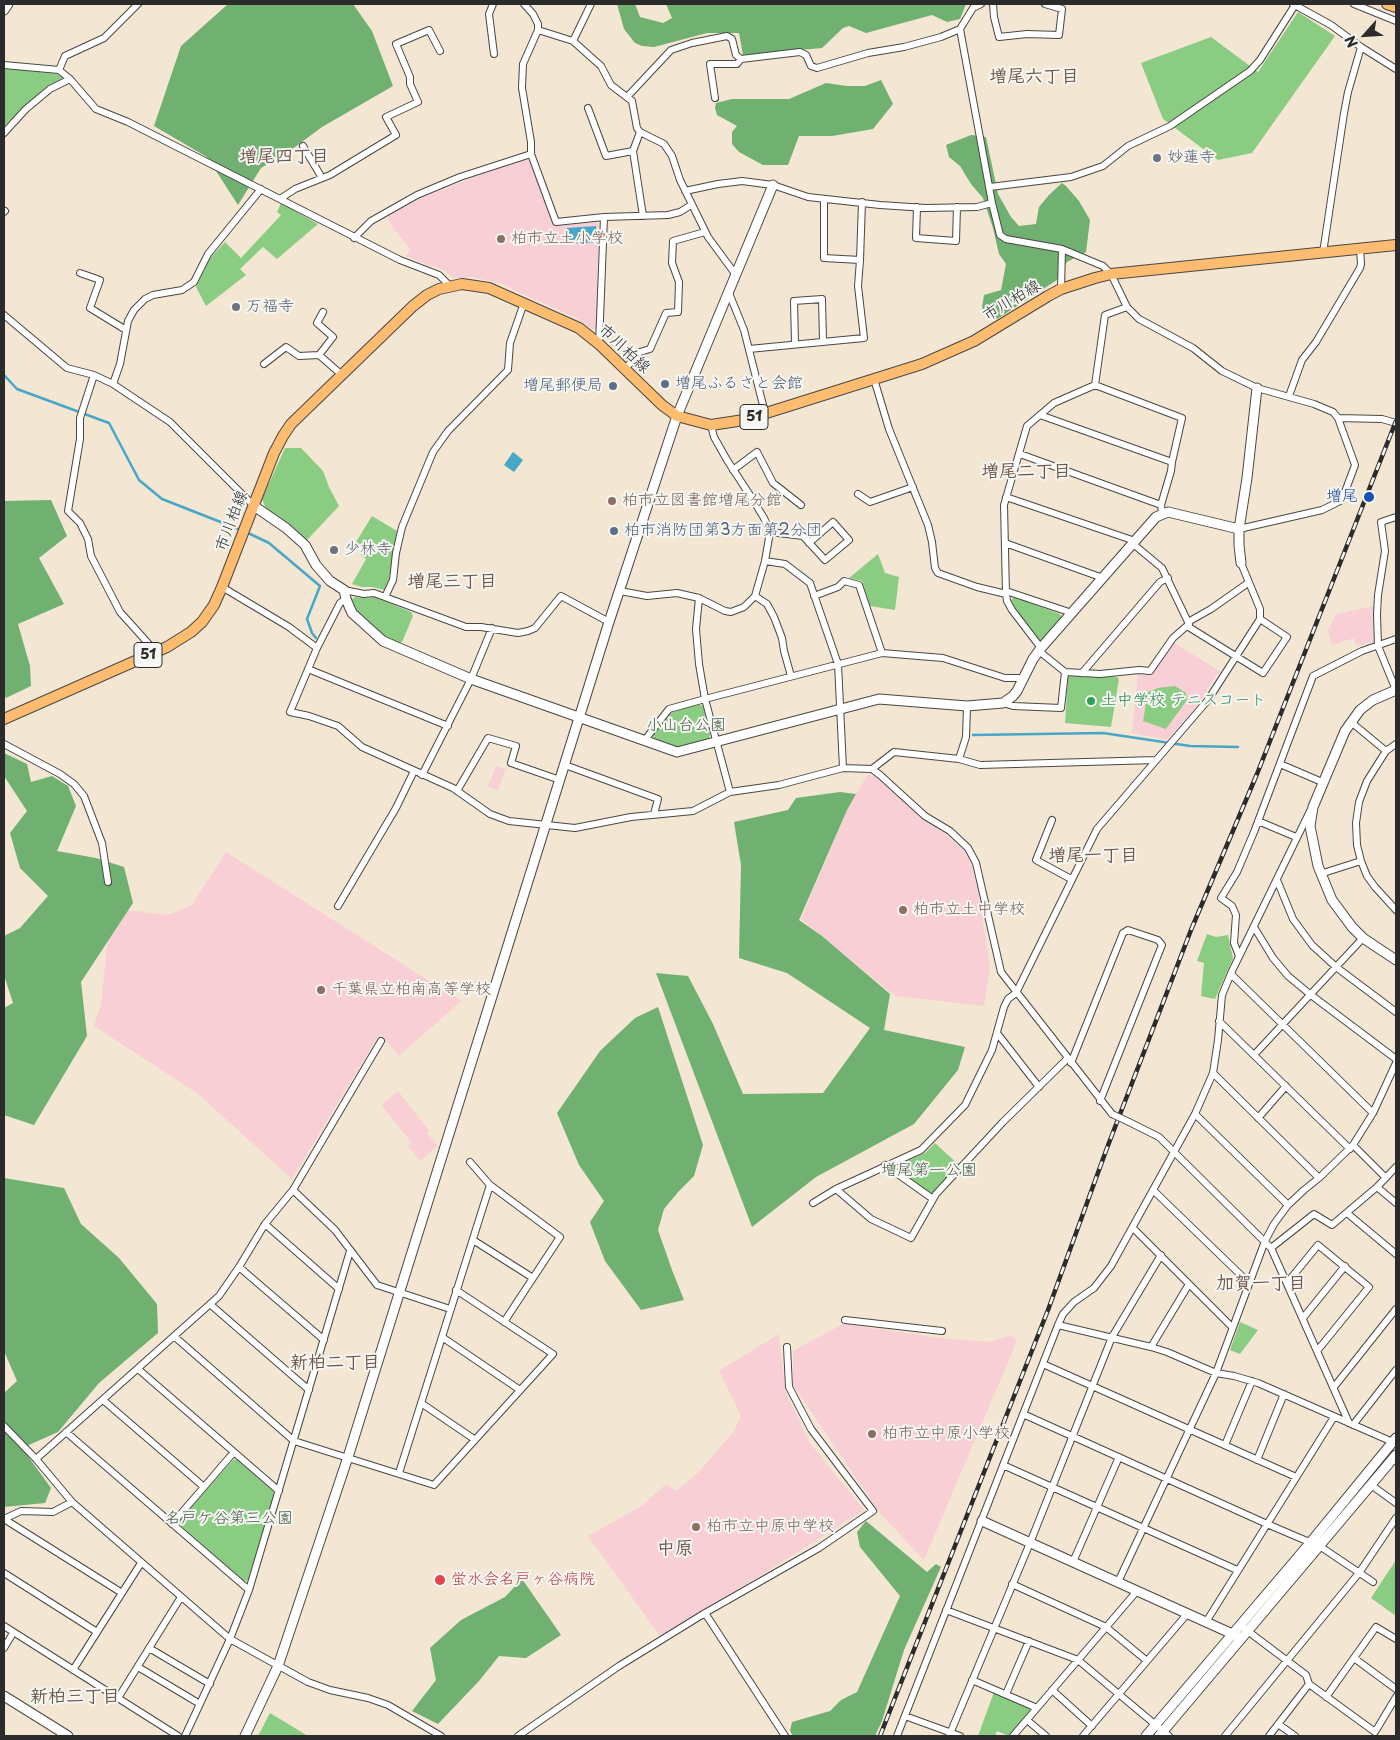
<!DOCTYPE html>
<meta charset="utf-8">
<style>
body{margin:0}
#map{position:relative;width:1400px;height:1740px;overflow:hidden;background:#f3e6d2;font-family:"Playpen Sans",sans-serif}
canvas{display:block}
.frame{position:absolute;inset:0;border:5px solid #2b2b2b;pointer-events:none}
.north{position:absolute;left:1340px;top:10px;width:50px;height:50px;-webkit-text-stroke:4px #f6f6f2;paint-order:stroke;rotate:244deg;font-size:14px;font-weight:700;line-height:20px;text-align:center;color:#2b2b2b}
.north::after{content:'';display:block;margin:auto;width:18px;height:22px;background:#2b2b2b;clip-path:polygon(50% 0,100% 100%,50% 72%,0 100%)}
</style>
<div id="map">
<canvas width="1400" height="1740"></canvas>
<div class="frame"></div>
<div class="north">N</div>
</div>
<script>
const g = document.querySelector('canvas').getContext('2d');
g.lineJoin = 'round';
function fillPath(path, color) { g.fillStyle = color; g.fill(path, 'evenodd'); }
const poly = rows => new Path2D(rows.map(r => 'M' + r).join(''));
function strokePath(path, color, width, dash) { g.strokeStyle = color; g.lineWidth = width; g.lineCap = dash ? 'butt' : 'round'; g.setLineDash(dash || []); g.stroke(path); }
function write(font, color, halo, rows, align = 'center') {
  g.font = font + ' "Playpen Sans","Klee One",sans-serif'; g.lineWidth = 4; g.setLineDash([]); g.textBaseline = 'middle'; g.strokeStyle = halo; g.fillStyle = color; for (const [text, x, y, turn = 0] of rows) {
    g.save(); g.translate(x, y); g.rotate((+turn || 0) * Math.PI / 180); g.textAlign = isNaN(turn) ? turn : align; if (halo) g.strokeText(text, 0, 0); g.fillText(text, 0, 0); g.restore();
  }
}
fillPath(poly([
 [523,159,533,163,554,226,597,222,599,227,596,328,593,330,578,319,516,291,504,284,472,277,453,278,446,271,405,256,411,250,393,228,387,216,415,201,459,183],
 [1375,606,1375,641,1356,646,1354,638,1332,645,1328,630,1336,614],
 [1174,643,1221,672,1216,675,1198,705,1167,740,1132,733,1138,674,1151,675],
 [496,766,506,769,498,790,488,787],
 [868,774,877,778,919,816,944,833,964,850,972,866,979,896,990,966,984,1006,895,996,801,919,847,810],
 [226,852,461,1001,399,1056,380,1033,292,1179,197,1093,94,1026,101,1005,111,908,168,915,192,905],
 [398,1091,429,1131,427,1133,438,1146,420,1161,408,1146,412,1143,381,1105],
 [843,1324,949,1339,990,1342,1008,1336,1015,1337,1016,1343,924,1560,880,1513,793,1385,793,1351],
 [779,1334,785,1390,809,1442,864,1510,755,1579,660,1636,588,1536,643,1505,666,1484,676,1491,700,1471,734,1431,741,1416,719,1371]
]), '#f7cfd5');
fillPath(poly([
 [1298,12,1335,36,1252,153,1218,160,1163,119,1141,63,1211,37,1258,72],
 [4,68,57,74,63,78,46,87,4,126],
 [281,203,318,224,277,259,263,247,240,269,246,275,206,306,196,287,210,258,225,242,241,258,281,215,277,212],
 [285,448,301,448,323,471,329,487,339,506,307,540,266,509,262,499],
 [372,516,397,531,389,579,384,590,372,587,362,587,352,584,366,559,361,555,365,547,356,542],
 [878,554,885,573,899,577,895,610,870,606,862,581,849,578],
 [355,597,364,598,375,597,411,612,413,616,402,642,398,643,383,635,356,610,351,600],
 [1014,597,1060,614,1062,618,1042,640,1038,640,1015,608,1011,600],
 [1068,676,1117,677,1119,679,1111,727,1065,723],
 [1175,686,1186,693,1187,700,1166,729,1143,721,1148,692,1158,688],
 [698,704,703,706,710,735,709,739,679,747,654,739,653,735,670,714,673,712],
 [1207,934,1216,937,1228,935,1233,958,1215,999,1201,996,1204,963,1197,961],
 [935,1143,959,1165,933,1193,930,1194,900,1172,901,1164,925,1153],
 [1240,1322,1258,1330,1240,1354,1230,1350],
 [237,1459,273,1491,274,1495,248,1580,244,1581,180,1525,179,1521,233,1460],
 [1396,1560,1396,1616,1371,1598],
 [994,1692,1030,1707,1031,1711,1009,1736,997,1731,995,1736,978,1736],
 [270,1713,308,1736,258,1736]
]), '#8bcc83');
fillPath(poly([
 [228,4,353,4,372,31,393,86,322,127,295,147,261,168,238,205,207,157,154,126,181,46],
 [617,4,635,4,640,17,663,23,672,18,666,4,966,4,960,19,947,22,932,15,866,33,849,26,843,28,822,48,743,55,739,33,707,33,654,47,642,46,635,43,624,29],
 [881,80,893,104,873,129,832,136,799,136,788,165,763,165,739,152,732,144,732,132,737,126,717,115,715,108,716,103,732,99,789,99,826,83,847,86,865,86],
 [971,135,986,137,998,194,1011,217,1019,226,1036,224,1039,207,1049,195,1062,183,1066,186,1079,201,1090,220,1086,252,1067,262,1057,280,997,319,986,317,982,307,984,295,1001,290,1006,264,999,254,993,228,983,198,971,184,960,166,949,157,946,145],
 [51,500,67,536,39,558,64,604,18,624,30,666,31,686,6,698,4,695,4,501],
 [4,753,27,764,31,782,52,776,68,786,76,806,57,851,96,858,124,867,133,903,81,982,87,1036,34,1125,4,1115,4,1008,13,1003,5,978,4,936,20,928,48,896,20,868,10,833,27,811,4,776],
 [840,792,856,794,847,810,799,920,822,936,890,994,884,1030,965,1047,958,1070,914,1124,816,1177,752,1227,656,973,688,976,713,1024,743,1094,823,1093,870,1028,787,973,739,958,741,865,734,822,788,810,796,798],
 [658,1007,703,1145,694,1176,679,1191,664,1209,658,1230,672,1270,684,1300,641,1310,605,1261,590,1222,604,1201,579,1165,557,1113,600,1051,635,1018],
 [4,1178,64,1188,81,1224,119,1258,157,1304,158,1333,99,1383,58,1432,22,1448,51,1488,45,1503,4,1507,4,1393,17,1381,4,1351],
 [866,1521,927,1572,936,1564,941,1567,904,1650,882,1721,875,1736,793,1736,790,1731,792,1722,830,1711,841,1700,857,1692,900,1596,860,1547,857,1532],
 [522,1579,561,1635,526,1658,499,1656,479,1681,438,1724,412,1711,436,1680,430,1648,461,1620,505,1597]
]), '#70b071');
fillPath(poly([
 [596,226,597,242,568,244,567,228],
 [513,452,523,460,514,472,504,465]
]), '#47a7c7');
strokePath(poly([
 [4,375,17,389,109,423,139,480,162,499,241,530],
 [246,532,269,543,320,586,307,619,312,633,316,638],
 [973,735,1103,733,1190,746,1238,747]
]), '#47a7c7', 2.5);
const minor = poly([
 [493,4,489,14,494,54],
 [524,4,533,14,538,24,538,30],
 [993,4,994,17,999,37,1027,34,1059,35,1062,9,1045,4],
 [1293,4,1331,25,1361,47,1348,92,1344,113,1323,253],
 [1354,4,1396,21],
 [960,29,992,203,1000,235,1006,239,1062,249,1061,289],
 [573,41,591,4],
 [1361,47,1396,69],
 [4,65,59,70,70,79,96,109,128,122,400,260,439,275,450,286],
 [59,70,65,56,104,38,138,4],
 [627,97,671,50,692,43,727,36,732,39,736,55,741,59,800,52,806,55,811,66,817,68,868,53,904,47,941,37,960,29,973,8,981,4],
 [715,98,710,64,737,64,741,59],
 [588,108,606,156,633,151],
 [640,132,633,151,643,216],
 [4,133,26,109,50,89,70,79],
 [303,146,322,178],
 [990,187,1071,177,1103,166,1128,146,1170,126,1250,71,1260,60,1295,5],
 [685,191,718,184,742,181,773,185,808,197,880,205,926,208,977,207,992,203],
 [280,199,295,189,330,175,396,135,386,117,418,102,410,84,410,77,396,44,429,30,440,51],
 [824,199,824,258,860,260,862,202],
 [917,207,916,238,956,241,957,207],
 [4,212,5,211],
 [604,217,668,215,680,212,691,205],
 [354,238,371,221,417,195,460,177,531,154],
 [1062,249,1103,266,1111,274,1127,307,1139,319,1193,348,1222,371,1257,388,1314,404,1333,412,1338,418,1382,419,1396,423],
 [80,273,100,280,90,308,126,330],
 [729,293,744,330,765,413],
 [4,315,67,368,94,375,113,384,170,422,254,506],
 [599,344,604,217,556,222,531,154,531,142,522,88,523,64,538,30,573,41,601,66,611,85,632,101,637,128,640,132,664,144,672,156,680,180,708,237,736,275],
 [795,344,794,301,822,299,823,341],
 [749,349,864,338,858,286,860,260],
 [319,355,333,337,317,323,323,312],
 [264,364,286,347,299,356,319,355,342,375],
 [625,369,640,352,650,349,666,313,678,312,679,282,672,263,673,241,705,232],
 [94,375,80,418,80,439,68,511,80,523,88,539,91,556,120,612,156,652],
 [874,379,889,429,928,525,932,542,935,568,938,573,977,587,1006,594],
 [113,384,120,364,128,321,134,310,145,299,153,295,182,290,194,282,208,254,261,189],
 [1095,385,1105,315,1127,307],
 [1289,396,1302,360,1316,342,1360,268,1361,264,1360,249],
 [1040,415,1172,462],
 [711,425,714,437,727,460,753,500,764,518,770,532,765,561,755,596,767,604,774,617,782,638,784,651,791,676],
 [1020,454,1161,505],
 [733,470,757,452,773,483,801,505],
 [858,494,870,502,913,487],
 [1006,497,1135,541],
 [1239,529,1322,510,1342,500,1355,465,1338,418],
 [770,532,803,536,825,560,849,540,833,522,809,543],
 [1005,543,1103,578],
 [765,561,785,564,810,583,838,664,843,768],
 [222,587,289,627,317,648],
 [344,590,364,594,374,593,466,627,481,627,518,633,528,631,535,628,561,596,609,622],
 [620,591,647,596,677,593,699,598,696,629,699,664,705,699,669,709,644,741],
 [1006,591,1072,613],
 [814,596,838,587,844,581,859,585,882,653],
 [385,597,393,580,396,553,402,527,433,452,448,431,508,370,510,343,524,303],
 [699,598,725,611,731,612,744,607,755,596],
 [346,599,340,603,317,648,290,712,309,716,338,726,362,747,453,788,490,814,509,821,575,828,631,817,693,811,730,792,779,785,843,768,872,769,880,775,925,816,950,831,968,848,976,863,1001,972,1112,1114],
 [1188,622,1211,609,1248,583],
 [1187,626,1263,673,1287,637,1260,619],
 [1041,648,1012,610,1007,601,1006,594,1004,505,1027,426,1054,403,1095,385,1182,418,1172,462,1171,471,1161,505,1162,513],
 [1039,651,1065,672,1100,674,1139,670,1150,671,1173,638,1189,624,1162,568,1132,543],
 [308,669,448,726],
 [1082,673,1160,582,1168,578],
 [1396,690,1378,646,1377,614,1378,595,1385,551,1381,522,1396,517],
 [1003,703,1013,706,1061,708,1065,672],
 [1351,722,1386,751],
 [4,744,60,774,74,784,84,796,102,843,108,882],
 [1396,744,1386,751,1367,781,1359,802,1356,823,1357,845,1361,861,1367,876,1375,887,1396,910],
 [959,759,980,765,1156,760],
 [1280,764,1322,782],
 [565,765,658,799,654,814],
 [872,769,894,752,959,759,966,737,967,706],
 [422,775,471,679,492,628],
 [457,791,488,738,516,746,511,763,560,780],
 [730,792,705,699,882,653,943,658,1005,678,1024,678],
 [1052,820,1036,860,1071,879],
 [1258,821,1296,837],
 [1320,874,1361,861],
 [1277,880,1293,919,1312,945,1336,967,1396,1012],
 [338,906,396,808,414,771],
 [1254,927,1273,958,1288,976,1311,995,1396,1059],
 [1239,956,1234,943,1236,915,1232,906,1221,898,1237,872,1254,832,1313,676,1362,651,1396,639],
 [1231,974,1373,1113],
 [1219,1021,1350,1149],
 [997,1033,1039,1087],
 [1254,1055,1363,938],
 [1071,1063,1123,933,1128,930,1158,940,1162,945,1100,1101],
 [1213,1073,1319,1178],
 [1195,1114,1288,1205],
 [1258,1118,1286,1086],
 [1129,1122,1159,1137,1271,1248,1349,1423],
 [1353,1145,1386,1178],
 [470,1162,490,1185],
 [885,1165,933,1199],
 [1377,1187,1396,1203],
 [836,1189,871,1219,911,1238,936,1194,1003,1122,1068,1058],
 [293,1190,335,1230,377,1285,450,1309],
 [1154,1191,1249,1283],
 [813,1203,836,1189,921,1150,965,1105,992,1050,1004,1007,1008,999,1016,993,1097,829,1208,700,1260,619,1260,609,1241,563],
 [1347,1213,1396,1254],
 [265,1224,339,1289],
 [1133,1228,1232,1327],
 [473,1240,533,1278],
 [1271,1248,1314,1214,1332,1225,1377,1187,1396,1167],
 [239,1267,324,1340],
 [1287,1283,1318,1245,1369,1287,1317,1351],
 [211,1305,309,1390],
 [1303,1318,1345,1266],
 [845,1320,942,1331],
 [1058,1325,1151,1347,1167,1352,1216,1373,1234,1376,1258,1383,1395,1443],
 [175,1337,294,1441,434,1485,553,1354,456,1290],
 [442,1337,520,1390],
 [1151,1347,1189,1284],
 [1043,1364,1296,1477],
 [138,1369,279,1491],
 [1334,1387,1396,1309],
 [103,1400,204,1487],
 [421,1403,474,1439],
 [1023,1414,1267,1524,1321,1547,1373,1582],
 [1353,1425,1396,1370],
 [4,1426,36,1459,72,1502,230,1639,308,1682,330,1690,368,1698,388,1705,441,1736],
 [66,1432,249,1590],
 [1225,1445,1252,1381],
 [36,1459,219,1296,239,1267,265,1224,293,1190,381,1041],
 [1257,1460,1284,1394],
 [1003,1465,1237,1570],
 [399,1473,490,1185,560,1237,504,1322],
 [1371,1485,1396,1503],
 [4,1519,122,1593],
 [4,1519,21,1511,53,1512,72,1502],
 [172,1524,234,1452],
 [1073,1562,1119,1457],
 [4,1573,97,1632],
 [1118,1582,1216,1373,1265,1241,1274,1224,1288,1205,1304,1190,1319,1178,1353,1145,1373,1113,1396,1063],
 [1012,1584,1106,1627,1147,1661],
 [946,1610,1078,1660,1169,1736],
 [705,1613,785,1736],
 [1206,1622,1334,1417],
 [4,1626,178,1736],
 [1245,1629,1306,1675,1309,1684,1375,1732,1396,1697],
 [4,1648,13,1633],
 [149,1648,210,1684],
 [1354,1658,1396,1689],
 [138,1667,200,1704],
 [73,1670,141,1563],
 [972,1680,1037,1708],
 [1052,1690,1092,1726],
 [1006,1694,1029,1641],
 [1326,1697,1376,1627,1396,1639],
 [118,1698,181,1597],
 [905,1716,960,1736],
 [1027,1720,1046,1736],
 [1278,1724,1295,1736],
 [185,1736,230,1639,249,1590,350,1251],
 [518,1736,619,1666,705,1613,819,1548,873,1511,811,1429,801,1410,789,1387,787,1347],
 [897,1736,1058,1325,1063,1314,1074,1302,1094,1288,1111,1266,1195,1114,1213,1073,1218,1040,1222,995,1232,971,1310,811],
 [949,1736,1030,1543,1112,1337,1161,1255],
 [1013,1736,1137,1591],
 [1083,1736,1188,1613],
 [1225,1736,1359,1573,1396,1518],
 [1269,1736,1309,1684]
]);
const tertiary = poly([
 [4,10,8,4],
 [254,506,286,528,305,545,316,565,330,581,344,590,346,599,352,613,383,641,471,679,677,752,879,699,967,706,1003,703,1013,696,1017,691,1033,659,1041,648,1156,517,1168,512,1239,529],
 [1241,563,1239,545,1239,529,1247,478,1257,388],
 [1396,690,1373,700,1360,710,1345,731,1313,807,1310,826,1318,866,1332,900,1352,927,1363,938,1396,960],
 [982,1521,1237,1636],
 [4,1696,68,1736],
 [245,1736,278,1666,348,1457,609,622,677,416,773,185],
 [1146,1736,1310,1543,1396,1438],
 [1159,1736,1396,1455]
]);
const primary = poly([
 [1387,4,1396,7],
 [4,719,167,647,191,632,202,622,214,605,222,587,274,453,283,436,291,424,413,306,427,295,439,289,462,284,489,288,579,328,599,344,662,405,677,416,711,425,744,420,922,364,974,341,1048,296,1061,289,1095,278,1111,274,1396,245]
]);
strokePath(minor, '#494744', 8);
strokePath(tertiary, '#494744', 11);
strokePath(primary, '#494744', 12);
strokePath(minor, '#fff', 6);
strokePath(tertiary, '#fff', 9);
strokePath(primary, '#fdbc70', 10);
const rail = poly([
 [880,1736,1048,1310,1107,1148,1191,930,1257,774,1396,421]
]);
strokePath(rail, '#2b2b2b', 4.5);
strokePath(rail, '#f6f6f2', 2.5, [8]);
const minorBridge = poly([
 [1112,1114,1129,1122]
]);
strokePath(minorBridge, '#494744', 8, []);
strokePath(minorBridge, '#fff', 6);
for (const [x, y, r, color] of [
 [1157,158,5,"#6b7280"],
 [501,239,5,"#8d6e63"],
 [236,307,5,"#6b7280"],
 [665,384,5,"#5c6f8a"],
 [613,386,5,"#5c6f8a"],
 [1369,497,6,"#1a4fb4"],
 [612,501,5,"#8d6e63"],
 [614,531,5,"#5c6f8a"],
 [334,550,5,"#6b7280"],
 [1091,701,5,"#2e9e5b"],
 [903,910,5,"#8d6e63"],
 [321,990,5,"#8d6e63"],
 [872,1434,5,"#8d6e63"],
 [696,1527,5,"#8d6e63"],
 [440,1580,6,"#e0444e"]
]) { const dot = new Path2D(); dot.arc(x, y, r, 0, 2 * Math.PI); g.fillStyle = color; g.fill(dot); strokePath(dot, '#f6f6f2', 2); }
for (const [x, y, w] of [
 [754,417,28],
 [148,655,28]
]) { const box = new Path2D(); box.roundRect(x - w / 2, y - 12.5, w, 25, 4); g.fillStyle = '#f6f6f2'; g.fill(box); strokePath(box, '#2b2b2b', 1); }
write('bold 15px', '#2b2b2b', null, [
 ["51",754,417],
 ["51",148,655]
]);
write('16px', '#5b616d', '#f6f6f2', [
 ["妙蓮寺",1167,158],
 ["万福寺",246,307],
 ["少林寺",344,550]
], 'left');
write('16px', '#785e54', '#f6f6f2', [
 ["柏市立土小学校",511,239],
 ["柏市立図書館増尾分館",622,501],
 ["柏市立土中学校",913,910],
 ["千葉県立柏南高等学校",331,990],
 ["柏市立中原小学校",882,1434],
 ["柏市立中原中学校",706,1527]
], 'left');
write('16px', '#2b2b2b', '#f6f6f2', [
 ["市川柏線",1012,301,-31],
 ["市川柏線",624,349,43],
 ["市川柏線",232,521,-69]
]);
write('16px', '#4e5e75', '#f6f6f2', [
 ["増尾ふるさと会館",675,384],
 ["増尾郵便局",603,386,"right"],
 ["柏市消防団第3方面第2分団",624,531]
], 'left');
write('16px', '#164399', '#f6f6f2', [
 ["増尾",1358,497]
], 'right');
write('16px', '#27864d', '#f6f6f2', [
 ["土中学校 テニスコート",1101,701]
], 'left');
write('16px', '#485b45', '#f6f6f2', [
 ["小山台公園",686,726],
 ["増尾第一公園",929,1171],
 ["名戸ケ谷第三公園",229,1519]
]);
write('16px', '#be3a42', '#f6f6f2', [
 ["蛍水会名戸ヶ谷病院",451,1580]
], 'left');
write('bold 18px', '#6f5548', '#f6f6f2', [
 ["増尾六丁目",1034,77],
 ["増尾四丁目",284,157],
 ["増尾二丁目",1026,472],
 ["増尾三丁目",452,582],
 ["増尾一丁目",1093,856],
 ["加賀一丁目",1261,1284],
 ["新柏二丁目",335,1363],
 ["中原",675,1549],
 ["新柏三丁目",75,1697]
]);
</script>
